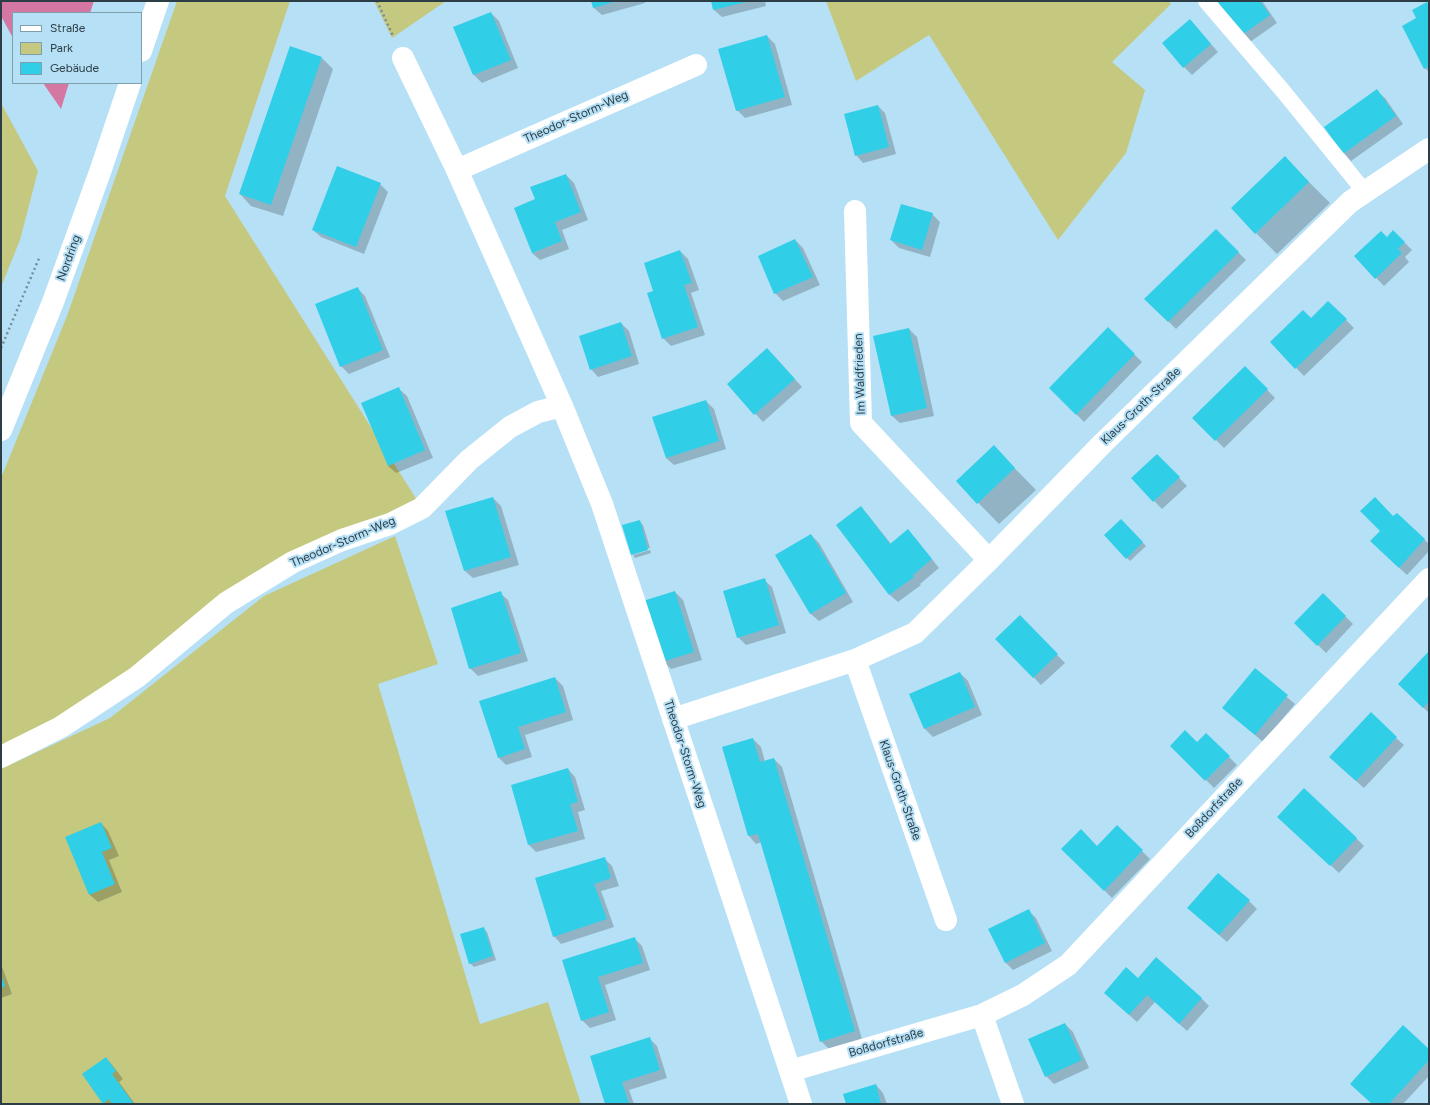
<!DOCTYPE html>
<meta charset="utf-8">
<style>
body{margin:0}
#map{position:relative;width:1430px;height:1105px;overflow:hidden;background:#b6e0f6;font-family:Figtree,sans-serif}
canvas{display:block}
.frame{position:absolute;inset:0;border:2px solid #2c3d45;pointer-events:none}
.legend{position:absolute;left:12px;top:12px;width:130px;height:72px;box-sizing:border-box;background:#b6e0f6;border:1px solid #7f9faf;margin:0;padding:5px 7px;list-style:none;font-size:12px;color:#2c3d45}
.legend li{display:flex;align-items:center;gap:8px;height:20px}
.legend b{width:20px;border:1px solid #7f9faf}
</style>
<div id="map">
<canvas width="1430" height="1105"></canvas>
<div class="frame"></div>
<ul class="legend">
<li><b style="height:5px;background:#fff"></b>Straße</li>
<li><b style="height:11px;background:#c4c97f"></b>Park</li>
<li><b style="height:11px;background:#31cee7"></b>Gebäude</li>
</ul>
</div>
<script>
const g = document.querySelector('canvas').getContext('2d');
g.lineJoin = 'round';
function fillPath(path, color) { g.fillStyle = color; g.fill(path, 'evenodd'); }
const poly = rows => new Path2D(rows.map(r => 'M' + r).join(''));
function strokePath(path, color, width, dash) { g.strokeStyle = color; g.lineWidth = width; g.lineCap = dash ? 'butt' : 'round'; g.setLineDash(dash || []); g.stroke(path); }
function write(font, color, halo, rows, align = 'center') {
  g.font = font + ' Figtree,sans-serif'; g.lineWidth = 4; g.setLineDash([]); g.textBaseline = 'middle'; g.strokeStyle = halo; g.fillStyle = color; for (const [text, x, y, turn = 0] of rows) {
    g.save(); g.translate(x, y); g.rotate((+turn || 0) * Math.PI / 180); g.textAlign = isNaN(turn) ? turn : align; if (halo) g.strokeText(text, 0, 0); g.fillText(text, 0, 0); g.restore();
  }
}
fillPath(poly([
 [177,1,290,1,225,196,422,508,342,540,1,757,1,478,67,316],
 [374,1,446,1,392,38],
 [826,1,1168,1,1171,4,1112,62,1145,90,1126,153,1058,240,929,35,856,81],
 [1,103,38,171,20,240,1,287],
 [395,536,438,664,378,684,480,1024,548,1002,581,1104,1,1104,1,769,110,718,264,596]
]), '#c4c97f');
fillPath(poly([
 [1,1,94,1,90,13,13,13,13,38,1,16],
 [43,83,69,83,61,109]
]), '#d477a3');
fillPath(poly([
 [592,1,644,1,645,3,602,15,594,8],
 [712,1,765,1,766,6,722,17,714,10],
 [1218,1,1262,1,1277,23,1250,42],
 [1427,4,1429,6,1429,72,1425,68,1418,19],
 [491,13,499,21,518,68,482,83,474,75,455,27],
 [1197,28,1218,52,1192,75,1184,67],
 [767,36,775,44,792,105,745,118,737,110],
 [322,58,333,69,283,216,251,206,240,194],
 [1377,91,1385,98,1403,124,1351,161,1344,153],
 [878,106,885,113,896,154,863,163,856,155],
 [566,175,574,183,588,220,562,230,569,249,540,260,532,253,536,200],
 [1306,179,1330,203,1277,254,1256,233],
 [380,184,388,192,364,254,321,237,313,230],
 [932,214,940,222,930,257,899,248,891,240],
 [1216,230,1246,260,1176,329,1146,299],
 [1393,231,1412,250,1405,257,1409,262,1384,286,1355,256,1387,238],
 [795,240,803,248,820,285,783,301,775,293],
 [680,251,688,259,699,290,691,293,705,335,671,346,663,338,655,292],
 [357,288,365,296,390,357,349,374,341,366],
 [1328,302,1354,328,1304,376,1271,342,1311,319],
 [621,323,629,331,639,364,598,377,591,369],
 [909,329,917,337,934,416,900,423,892,416],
 [1108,329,1142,362,1084,422,1050,388],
 [775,357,802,387,763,422,728,384],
 [1245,367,1275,398,1224,448,1194,418],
 [399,389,407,396,433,458,396,473,388,466],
 [706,401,714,409,726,449,674,465,666,458],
 [994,447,1036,490,999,524,957,481],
 [1157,455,1187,486,1162,509,1132,478],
 [493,498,501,506,519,565,473,578,465,571],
 [860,507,868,515,891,544,915,538,939,568,920,584,921,585,898,602,890,595,837,525],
 [1397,514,1429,544,1429,551,1407,575,1379,549,1393,518],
 [1121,520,1146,546,1130,561,1105,535],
 [639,521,643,525,650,548,633,553,633,555,632,554],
 [811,535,819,543,853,602,819,621,811,614,777,555],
 [650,550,651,553,635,558,633,555],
 [764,580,772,587,786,633,746,645,738,637],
 [675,592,683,600,702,660,671,669,663,661],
 [500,593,508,600,528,661,478,676,470,668],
 [1323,594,1353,624,1326,653,1296,623],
 [1020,617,1065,663,1041,685,997,639],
 [1429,652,1429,713,1399,684],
 [1255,670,1295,704,1263,742,1224,708],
 [960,673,968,681,982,715,933,737,925,729,910,695],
 [555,678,563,686,573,720,525,735,532,757,506,765,498,757,481,702],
 [1206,734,1237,765,1214,788,1172,746,1197,743],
 [1396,738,1404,745,1364,788,1338,765],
 [753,739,761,747,765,762,774,759,782,767,862,1039,829,1049,821,1041,762,842,756,844,749,836,723,747],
 [568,769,575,777,585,810,578,812,585,839,536,852,529,845],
 [101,823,108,831,119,856,109,860,122,892,98,902,90,895,66,838],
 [1286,824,1356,838,1364,846,1339,873],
 [1117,826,1150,859,1112,898,1063,849,1097,847],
 [604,858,612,866,619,886,601,891,614,927,561,944,554,936],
 [1249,901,1257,909,1227,942,1196,915],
 [1028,910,1036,918,1052,951,1013,970,1005,962],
 [483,928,487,932,496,960,474,967,470,963],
 [634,938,642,946,650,970,605,985,616,1020,590,1028,582,1020,564,961],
 [1,964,12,994,1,998],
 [1138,979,1201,998,1209,1006,1187,1031,1155,1002,1137,1022,1105,993],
 [1065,1024,1073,1032,1089,1068,1054,1084,1046,1076],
 [649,1038,657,1046,667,1078,629,1090,634,1104,606,1104],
 [1429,1051,1429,1076,1403,1104,1373,1104],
 [106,1058,113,1066,123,1079,119,1082,135,1104,104,1104,83,1074],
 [876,1085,883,1093,887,1104,847,1104]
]), '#0003');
fillPath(poly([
 [591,1,617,1,593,8],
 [711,1,746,1,746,2,713,10],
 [1217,1,1260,1,1270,15,1242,35],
 [1427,2,1429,6,1429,66,1424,69,1402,26,1416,18,1412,10],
 [491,12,511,60,473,75,453,27],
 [1190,19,1211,44,1183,68,1162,43],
 [767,35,785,97,736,111,718,49],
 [290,46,322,57,271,205,239,194],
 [1377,89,1396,116,1343,154,1324,127],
 [878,105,889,147,855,156,844,114],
 [1285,156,1309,182,1255,234,1231,208],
 [337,166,381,183,356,247,312,230],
 [566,174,581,212,555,222,562,241,532,253,514,208,535,199,530,187],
 [901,204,933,213,922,250,890,240],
 [1216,229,1239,252,1168,322,1144,299],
 [1393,230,1405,242,1398,249,1402,253,1375,279,1354,256,1381,231,1387,237],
 [795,239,813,277,774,294,758,256],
 [680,250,692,283,684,285,698,327,662,339,647,293,653,291,644,263],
 [358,287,383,350,340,367,315,304],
 [1328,301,1347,319,1295,369,1270,342,1303,310,1311,318],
 [621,322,632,356,590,370,579,336],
 [1108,327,1135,354,1076,415,1049,388],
 [909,328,927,408,891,416,873,336],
 [767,348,795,379,754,415,727,384],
 [1245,366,1268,389,1215,441,1192,418],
 [399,387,425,450,388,466,361,403],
 [706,400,719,441,666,458,652,417],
 [994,445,1015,468,977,504,956,481],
 [1157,454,1180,477,1153,502,1131,478],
 [493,497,511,557,464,571,445,511],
 [1375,497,1393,516,1397,513,1425,539,1399,568,1370,541,1380,531,1360,511],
 [861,506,890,544,908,529,932,559,913,575,914,577,889,595,836,525],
 [1121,519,1143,542,1126,559,1104,535],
 [640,520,648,550,631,555,622,525],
 [811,534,846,593,810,614,775,555],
 [765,578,779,625,737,638,723,591],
 [501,591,521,653,469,669,451,608],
 [675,591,694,652,662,662,643,601],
 [1323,593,1346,616,1317,646,1294,623],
 [1020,615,1058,654,1033,678,995,639],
 [1429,651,1429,701,1423,708,1398,684],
 [1255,668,1288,695,1255,735,1222,708],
 [960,672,975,707,924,729,909,694],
 [555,677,566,712,518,727,525,749,498,758,479,701],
 [1371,712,1397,737,1356,781,1329,757],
 [1185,730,1197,742,1206,733,1230,756,1205,781,1170,746],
 [753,738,760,762,774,758,855,1031,820,1042,758,834,748,836,722,747],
 [568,768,578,802,570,804,578,831,528,845,511,785],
 [1304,788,1357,838,1330,866,1277,817],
 [101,822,112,848,102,852,115,884,89,895,65,837],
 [1117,825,1143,850,1104,891,1061,849,1081,829,1097,846],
 [605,857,611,878,594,884,607,919,553,937,535,878],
 [1218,873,1250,900,1219,935,1187,908],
 [1029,909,1045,943,1005,963,988,929],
 [484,927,493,956,469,964,460,934],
 [635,937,643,963,598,977,609,1012,581,1021,562,960],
 [1156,957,1202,998,1179,1024,1147,995,1129,1015,1104,993,1126,967,1138,978],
 [1,975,5,986,1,988],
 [1065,1023,1082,1060,1045,1077,1028,1039],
 [1403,1025,1429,1049,1429,1060,1389,1104,1372,1104,1350,1084],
 [650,1037,660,1070,622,1082,629,1104,605,1104,590,1056],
 [106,1057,116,1071,112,1074,134,1104,112,1104,109,1099,103,1104,82,1074],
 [876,1084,881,1104,846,1104,843,1094]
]), '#31cee7');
strokePath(poly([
 [377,1,393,36],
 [1,348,40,256]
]), '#728f9e', 2.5, [2, 3]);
strokePath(poly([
 [1206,1,1283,91,1365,192]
]), '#fff', 16);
strokePath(poly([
 [403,58,457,170,562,406,602,504,801,1104],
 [457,170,696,65],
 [855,211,861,423,989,560],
 [855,660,946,920],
 [673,719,855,660,915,633,989,560,1103,443,1350,202,1429,149],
 [1,757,61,727,137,677,226,603,293,562,342,540,390,524,422,508,469,460,510,427,538,412,562,406],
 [982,1015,1013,1104],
 [790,1071,982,1015,1023,995,1068,965,1429,579]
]), '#fff', 22);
strokePath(poly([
 [141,51,158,1],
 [1,430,53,302,100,172,130,83]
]), '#fff', 22);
write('12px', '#2c3d45', '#b6e0f6', [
 ["Theodor-Storm-Weg",576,117,-24],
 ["Nordring",69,258,-70],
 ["Im Waldfrieden",860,374,-92],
 ["Klaus-Groth-Straße",1141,406,-44],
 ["Theodor-Storm-Weg",343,542,-23],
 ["Theodor-Storm-Weg",685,754,72],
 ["Klaus-Groth-Straße",900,790,71],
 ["Boßdorfstraße",1214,808,-47],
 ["Boßdorfstraße",886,1043,-16]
]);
</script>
